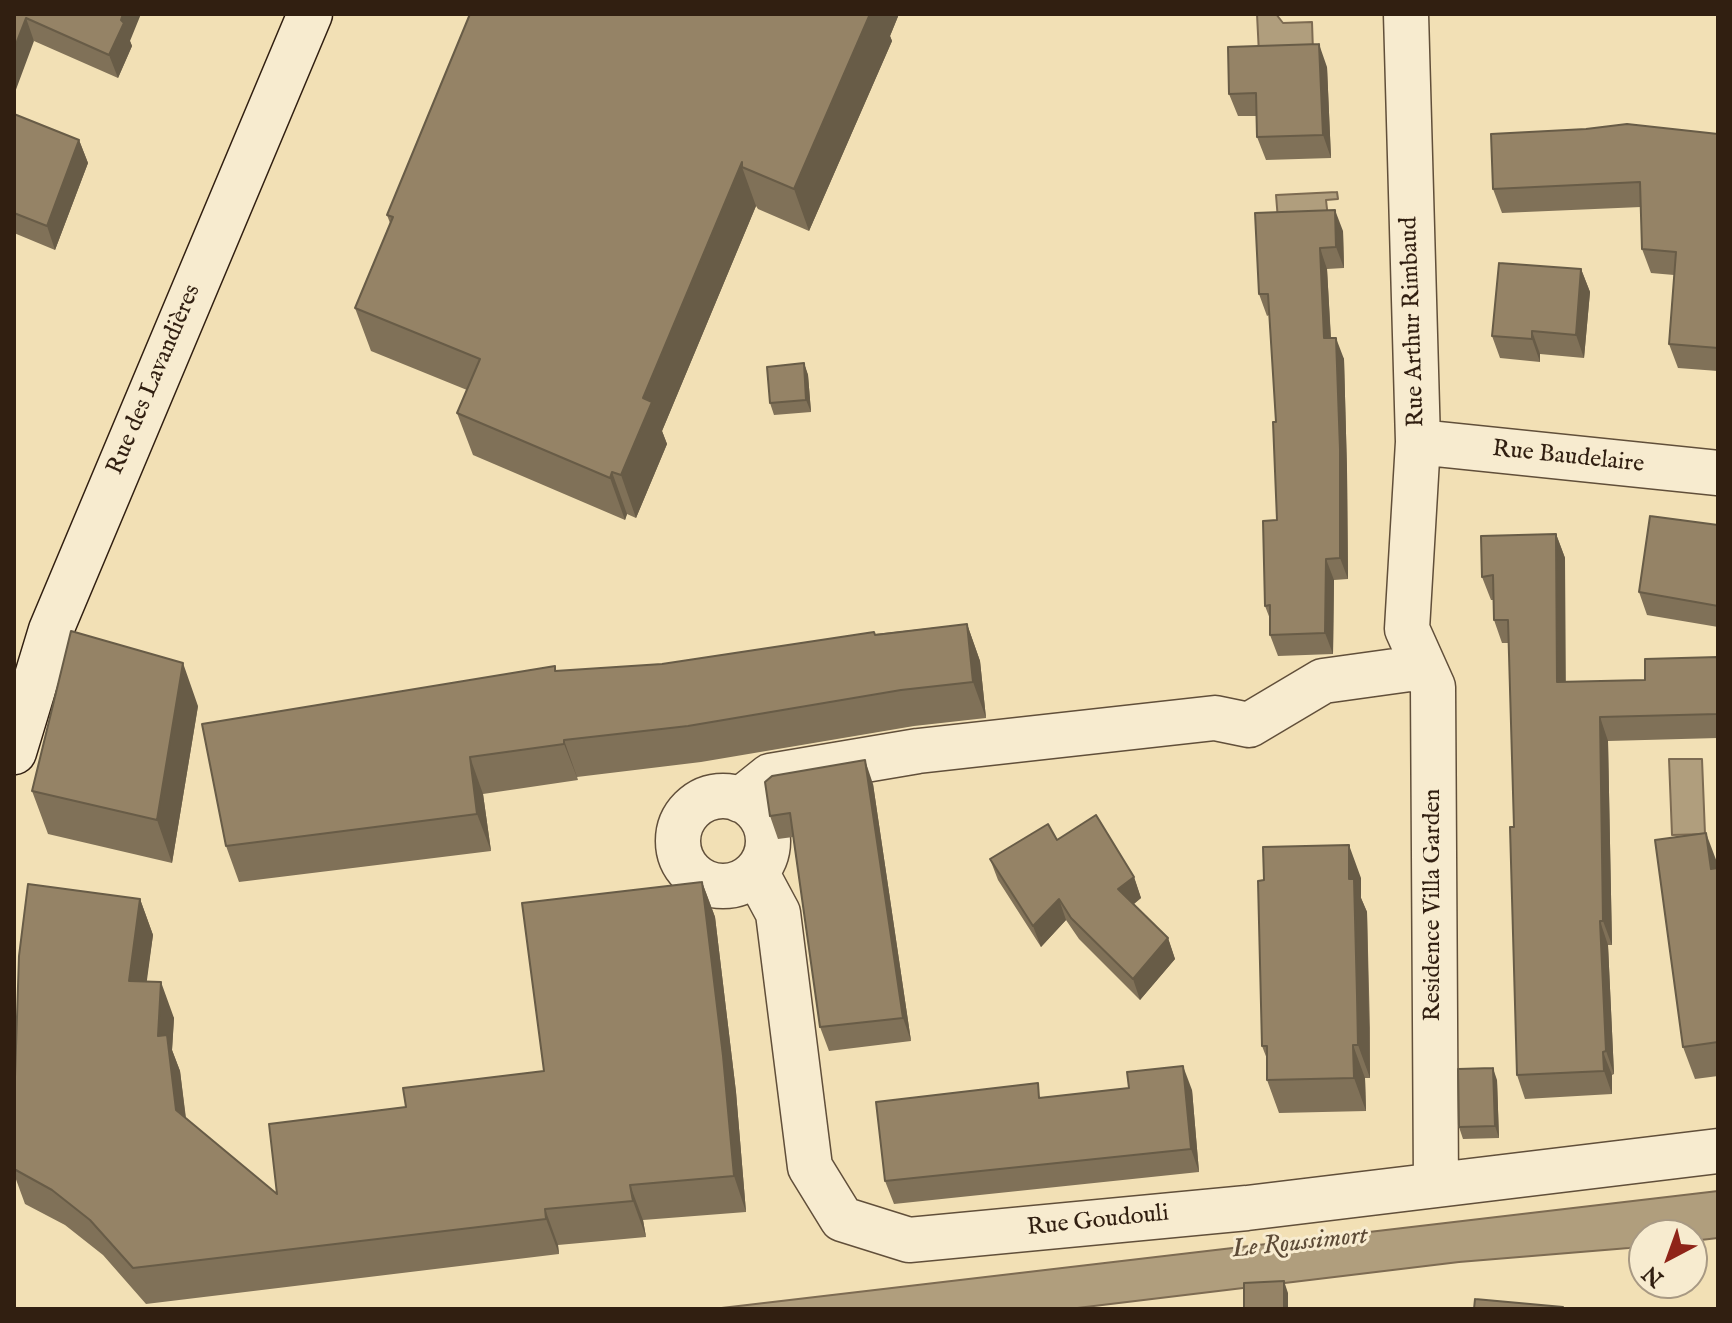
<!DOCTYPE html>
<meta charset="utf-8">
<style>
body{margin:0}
#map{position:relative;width:1732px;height:1323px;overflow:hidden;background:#f2e0b5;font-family:"IM FELL English",serif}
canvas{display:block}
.frame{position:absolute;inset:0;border:16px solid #311f11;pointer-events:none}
.north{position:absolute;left:1628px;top:1219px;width:80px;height:80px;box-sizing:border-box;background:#f7ebcf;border:2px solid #a89983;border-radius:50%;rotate:221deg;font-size:22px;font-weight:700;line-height:32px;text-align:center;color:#311f11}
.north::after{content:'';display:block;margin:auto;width:28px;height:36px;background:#8f2418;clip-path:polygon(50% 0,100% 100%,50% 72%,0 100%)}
</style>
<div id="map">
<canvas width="1732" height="1323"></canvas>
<div class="frame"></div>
<div class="north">N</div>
</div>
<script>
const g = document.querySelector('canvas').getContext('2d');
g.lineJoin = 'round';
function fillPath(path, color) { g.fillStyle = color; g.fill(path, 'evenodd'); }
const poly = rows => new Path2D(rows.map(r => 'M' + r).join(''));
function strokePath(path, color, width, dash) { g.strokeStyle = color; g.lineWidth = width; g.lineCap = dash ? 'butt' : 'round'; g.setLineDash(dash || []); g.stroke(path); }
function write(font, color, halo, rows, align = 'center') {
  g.font = font + ' "IM FELL English",serif'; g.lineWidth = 6; g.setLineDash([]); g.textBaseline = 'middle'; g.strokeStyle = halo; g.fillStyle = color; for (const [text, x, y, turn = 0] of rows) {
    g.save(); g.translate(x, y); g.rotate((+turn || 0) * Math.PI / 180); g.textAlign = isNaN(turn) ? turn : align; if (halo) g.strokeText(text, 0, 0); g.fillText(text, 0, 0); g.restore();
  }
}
const water = poly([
 [1257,14,1276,14,1283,23,1312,22,1313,52,1259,54,1257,14],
 [1337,192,1338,199,1326,200,1328,218,1278,220,1276,195,1337,192],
 [1669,759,1702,759,1705,834,1672,835,1669,759],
 [1718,1191,1718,1238,1692,1241,1692,1235,1644,1235,1644,1246,1629,1248,1459,1262,1069,1309,713,1309,1718,1191]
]);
fillPath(water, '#b09e7d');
strokePath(water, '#7d6b52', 2);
const street = poly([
 [1406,14,1418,442,1407,629,1433,687,1436,1185],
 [1418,442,1718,473],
 '678 841a45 45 0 1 1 90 0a45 45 0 1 1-90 0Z',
 [740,800,770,776,918,751,1215,718,1249,725,1323,681,1424,667],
 [756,872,778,913,810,1167,842,1219,909,1240,1247,1208,1718,1151]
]);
const secondary = poly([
 [14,752,51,630,310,14]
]);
strokePath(street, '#614f3a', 47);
strokePath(secondary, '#311f11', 47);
strokePath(street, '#f7ebcf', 44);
strokePath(secondary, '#f7ebcf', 44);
fillPath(poly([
 [14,14,130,41,132,46,118,78,34,41],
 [470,14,899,14,890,36,892,41,809,231,758,209,756,206,662,431,667,444,636,518,627,514,625,520,473,455,457,413,467,390,371,351,355,308,390,223,387,215],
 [1327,67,1331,158,1266,160,1257,137,1257,116,1238,116,1229,94],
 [14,114,79,140,88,163,55,250,14,233],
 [1718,134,1718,371,1678,368,1669,344,1674,275,1651,273,1642,249,1641,207,1502,213,1493,189],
 [1343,231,1344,268,1327,269,1331,338,1344,359,1347,470,1348,579,1334,580,1333,654,1278,656,1270,635,1270,619,1265,606,1277,520,1276,422,1269,315,1267,316,1259,294],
 [1581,269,1590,292,1584,358,1540,354,1540,362,1500,358,1492,336],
 [804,363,808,375,811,412,774,415,770,403],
 [1718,525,1718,627,1647,615,1639,592],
 [1556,534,1565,558,1565,682,1645,680,1718,657,1718,738,1608,741,1612,945,1608,945,1614,1074,1612,1075,1612,1094,1525,1099,1517,1075,1514,827,1509,643,1502,643,1494,620,1493,600,1491,600,1482,577],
 [967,624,980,661,986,718,914,726,701,762,577,777,578,780,483,794,491,851,239,882,226,846,555,666,556,671,662,664,875,634],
 [198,706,172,863,48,834,32,791],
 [873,784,911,1041,829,1051,820,1027,793,837,778,839,770,816],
 [1057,840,1134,877,1141,898,1134,904,1168,938,1175,959,1140,1000,1079,939,1066,920,1041,947,998,880,990,859],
 [1718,865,1718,1076,1695,1079,1683,1047],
 [1361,878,1361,898,1367,912,1370,1028,1370,1078,1365,1078,1366,1111,1279,1113,1267,1080,1267,1059,1262,1046],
 [702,882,715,917,736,1092,746,1212,643,1220,646,1237,558,1245,559,1254,146,1304,103,1255,65,1225,25,1204,14,1174,14,1169,140,899,153,935,146,982,174,1018,172,1050,180,1071,186,1118,277,1194,406,1107,544,1071],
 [1497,1080,1499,1138,1463,1139,1459,1127],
 [1192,1090,1199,1172,894,1204,885,1181,1043,1097]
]), '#807158');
fillPath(poly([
 [123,14,141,14,130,41,132,46,118,78,109,55],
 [870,14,899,14,890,36,892,41,809,231,794,189],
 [26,18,34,41,14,95,14,49],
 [1319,44,1327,67,1331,158,1323,135],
 [79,140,88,163,55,250,47,226],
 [742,162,742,167,756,206,662,431,667,444,636,518,621,475,643,398],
 [1335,210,1343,231,1344,268,1336,247],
 [1320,248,1327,269,1332,360,1324,338],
 [1581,269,1590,292,1584,358,1576,335],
 [1532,331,1540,354,1540,362,1532,339],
 [1336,338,1344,359,1347,470,1348,579,1340,558],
 [804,363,808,375,811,412,806,400],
 [612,472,627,514,625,520,610,478],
 [1556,534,1565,558,1566,705,1557,682],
 [1326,559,1334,580,1333,654,1325,633],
 [967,624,980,661,986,718,973,682],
 [183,663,198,706,172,863,157,820],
 [1600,717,1608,741,1612,945,1603,921],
 [564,740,577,777,578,780,564,744],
 [470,757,483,794,491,851,477,814],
 [865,760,873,784,911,1041,903,1018],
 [1706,833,1718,865,1718,888,1711,869],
 [1349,845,1361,878,1361,898,1367,912,1370,1078,1358,1045,1349,879],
 [1134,877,1141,898,1126,910,1118,889],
 [702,882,715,917,736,1092,746,1212,734,1176],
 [140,899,153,935,142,1017,129,981],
 [1059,899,1066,920,1041,947,1033,926],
 [1600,921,1608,945,1614,1074,1606,1051],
 [1168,938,1175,959,1140,1000,1133,979],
 [161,982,174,1018,172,1050,180,1071,189,1146,176,1110,158,1036],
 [1353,1045,1365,1078,1366,1111,1354,1078],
 [1603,1052,1612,1075,1612,1094,1604,1071],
 [1183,1066,1192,1090,1199,1172,1191,1149],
 [1493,1068,1497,1080,1499,1138,1495,1126],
 [630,1185,643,1220,646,1237,633,1201],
 [545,1209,558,1245,559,1254,546,1219],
 [1284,1281,1288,1293,1288,1309,1284,1309]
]), '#685c47');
const building = poly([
 [14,14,123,14,121,20,124,23,109,55,26,18,14,49,14,14],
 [470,14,870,14,794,189,742,167,742,162,643,398,652,402,621,475,612,472,610,478,457,413,480,359,355,308,393,217,387,215,470,14],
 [1319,44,1323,135,1257,137,1256,93,1229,94,1228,47,1319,44],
 [14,114,79,140,47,226,14,213,14,114],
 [1627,124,1718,134,1718,348,1669,344,1676,252,1642,249,1640,182,1493,189,1491,134,1586,129,1627,124],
 [1335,210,1336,247,1320,248,1324,338,1336,338,1340,449,1340,558,1326,559,1325,633,1270,635,1270,605,1265,606,1263,521,1277,520,1273,422,1276,422,1268,294,1259,294,1255,213,1335,210],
 [1499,263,1581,269,1576,335,1532,331,1532,339,1492,336,1499,263],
 [804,363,806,400,770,403,767,367,804,363],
 [1650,516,1718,525,1718,606,1639,592,1650,516],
 [1556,534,1557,682,1645,680,1645,659,1718,657,1718,714,1600,717,1603,921,1600,921,1606,1051,1603,1052,1604,1071,1517,1075,1510,827,1514,827,1508,620,1494,620,1493,575,1482,577,1481,536,1556,534],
 [967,624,973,682,901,690,688,726,564,740,564,744,470,757,477,814,226,846,202,724,555,666,555,671,662,664,874,632,875,635,967,624],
 [71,631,183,663,157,820,32,791,71,631],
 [865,760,903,1018,820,1027,790,813,770,816,765,782,772,776,865,760],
 [1096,815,1134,877,1118,889,1168,938,1133,979,1071,918,1059,899,1033,926,990,859,1048,824,1057,840,1096,815],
 [1706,833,1711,869,1718,868,1718,1042,1683,1047,1655,840,1706,833],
 [1349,845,1349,879,1354,879,1357,995,1358,1045,1353,1045,1354,1078,1267,1080,1267,1046,1262,1046,1258,881,1264,880,1263,847,1349,845],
 [702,882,723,1056,734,1176,630,1185,633,1201,545,1209,546,1219,133,1268,90,1220,52,1190,14,1169,14,1107,19,956,28,884,140,899,129,981,161,982,158,1036,167,1035,176,1110,277,1194,269,1124,406,1107,403,1088,544,1071,522,903,702,882],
 [1183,1066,1191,1149,885,1181,876,1102,1038,1083,1039,1098,1129,1088,1127,1072,1183,1066],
 [1493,1068,1495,1126,1459,1127,1458,1069,1493,1068],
 [1284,1281,1284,1309,1244,1309,1244,1283,1284,1281],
 [1475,1299,1563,1307,1563,1309,1474,1309,1475,1299]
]);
fillPath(building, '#958366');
strokePath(building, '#685c47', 2);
write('24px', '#311f11', '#f7ebcf', [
 ["Rue Arthur Rimbaud",1414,322,-92],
 ["Rue des Lavandières",155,380,-67],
 ["Rue Baudelaire",1568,458,6],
 ["Residence Villa Garden",1434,905,-90],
 ["Rue Goudouli",1098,1222,-6]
]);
write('italic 26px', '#5d4b37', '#f7ebcf', [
 ["Le Roussimort",1300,1244,-6]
]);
</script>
